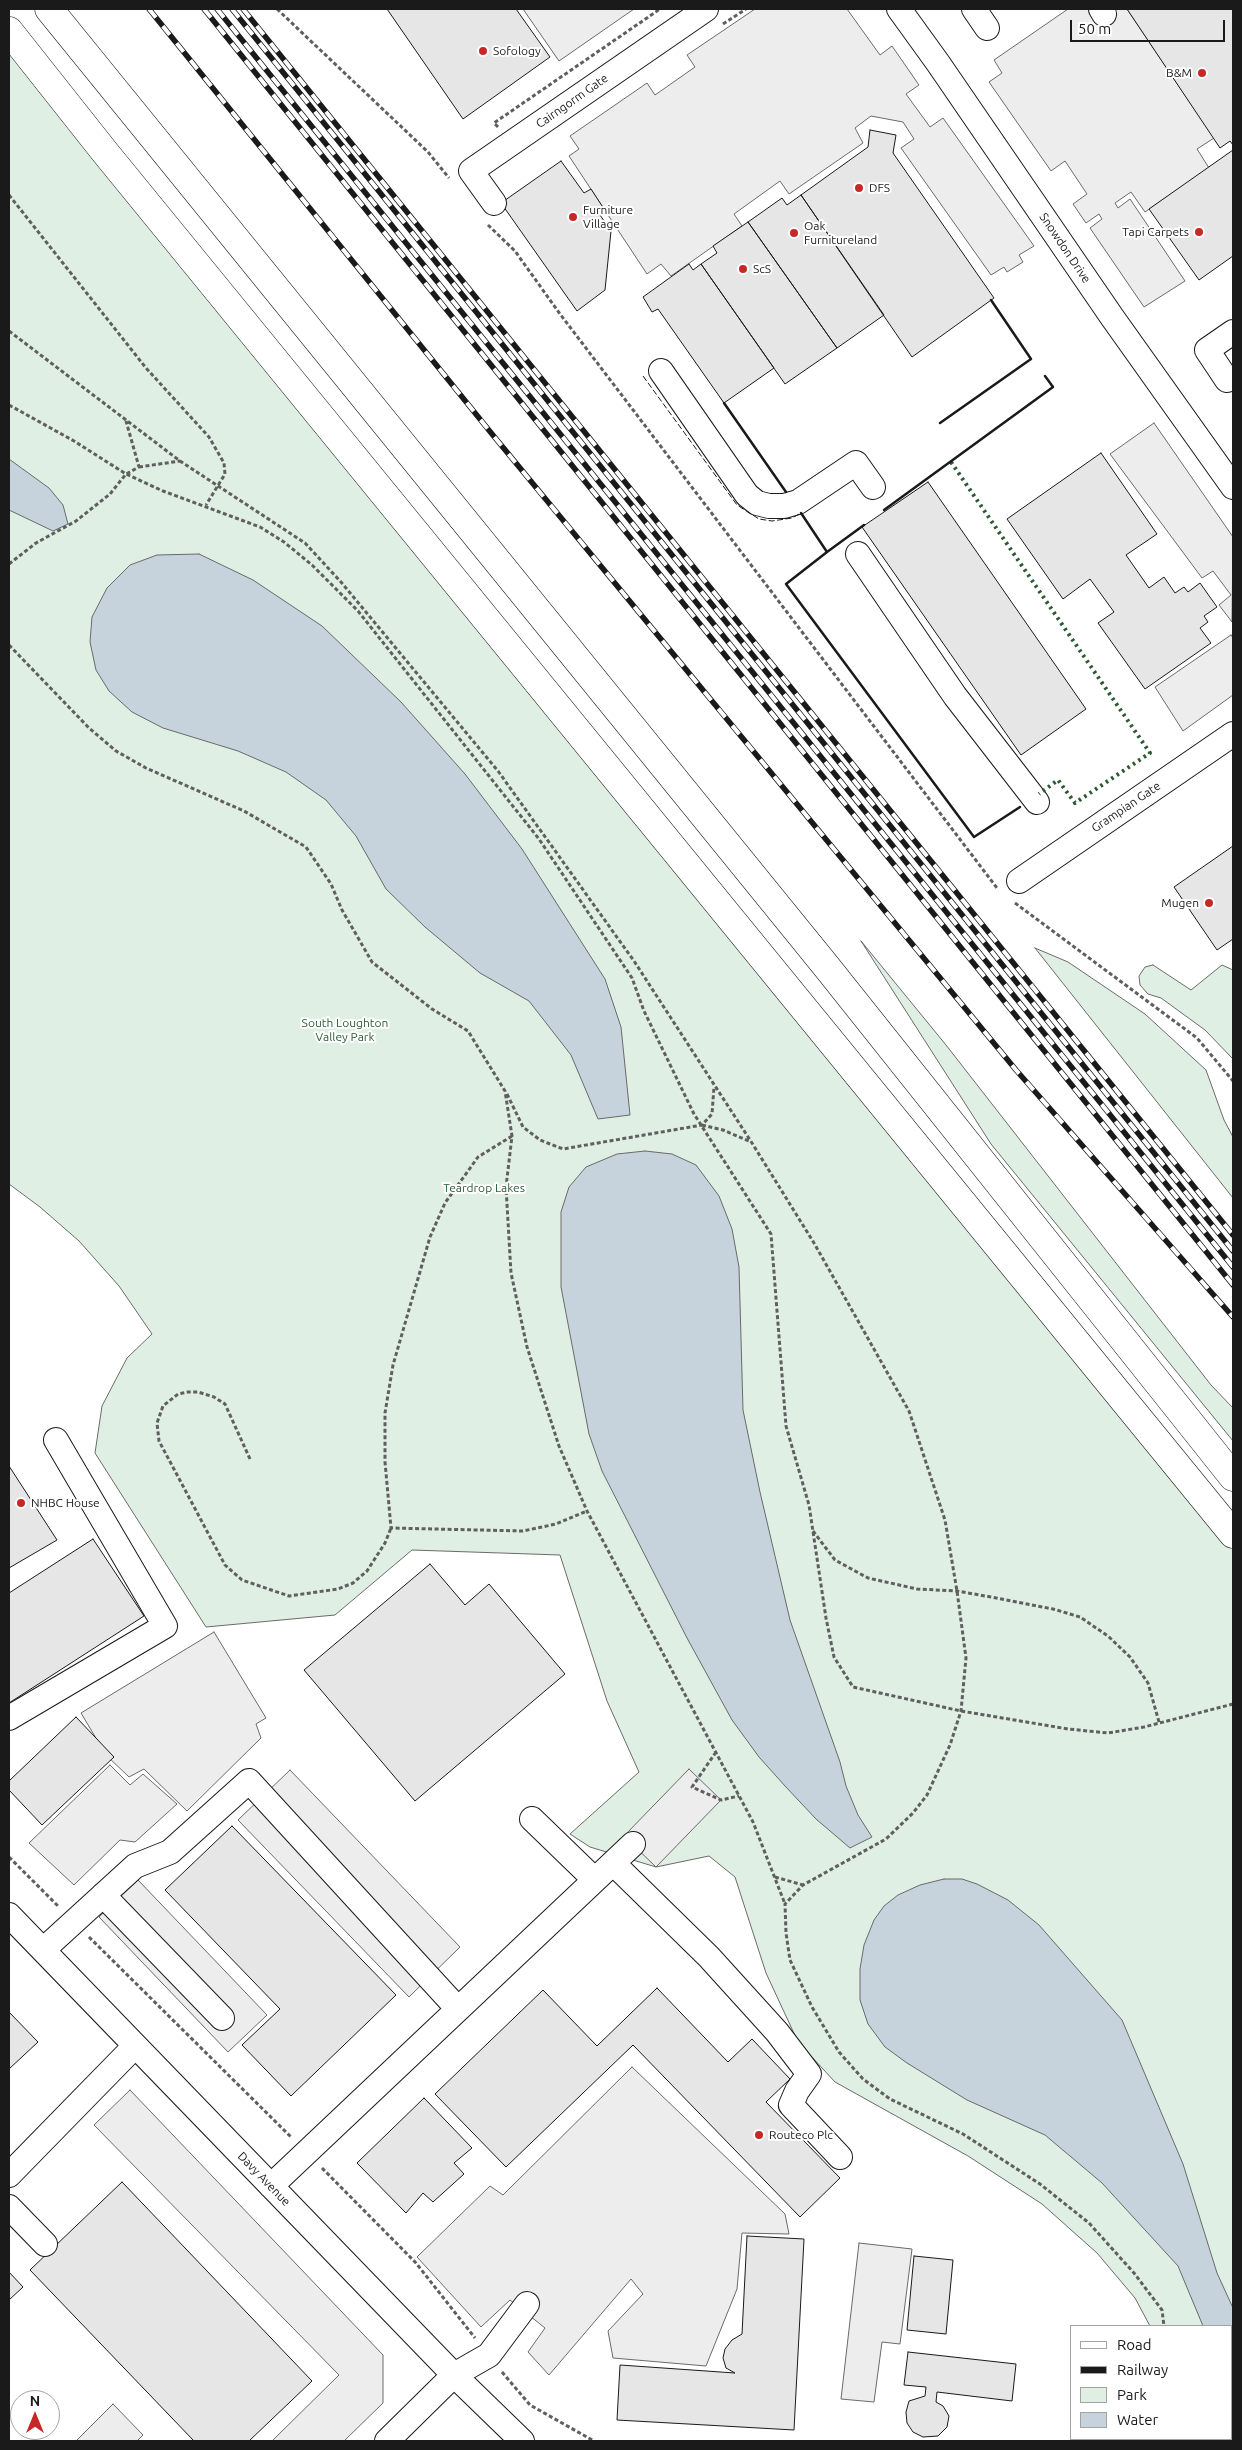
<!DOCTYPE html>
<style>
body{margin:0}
#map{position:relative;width:1242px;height:2450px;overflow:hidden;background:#fff;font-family:Ubuntu,sans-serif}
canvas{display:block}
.frame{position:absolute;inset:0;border:10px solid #1a1a1a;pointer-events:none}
.legend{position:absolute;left:1070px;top:2325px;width:162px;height:115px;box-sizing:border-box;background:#fff;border:1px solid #a3a3a3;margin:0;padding:6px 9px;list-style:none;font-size:15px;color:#1a1a1a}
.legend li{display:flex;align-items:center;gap:10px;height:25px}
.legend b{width:25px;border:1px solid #a3a3a3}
.north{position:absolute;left:10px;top:2390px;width:50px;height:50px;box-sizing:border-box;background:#fff;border:1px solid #a3a3a3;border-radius:50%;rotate:0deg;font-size:14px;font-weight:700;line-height:20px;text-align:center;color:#1a1a1a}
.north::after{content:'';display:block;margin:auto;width:18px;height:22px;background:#c62828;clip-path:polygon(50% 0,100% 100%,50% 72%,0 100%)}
.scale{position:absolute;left:1070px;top:20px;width:155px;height:22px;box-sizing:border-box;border:2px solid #1a1a1a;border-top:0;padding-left:6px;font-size:15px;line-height:18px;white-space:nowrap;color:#1a1a1a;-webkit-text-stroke:4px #fff;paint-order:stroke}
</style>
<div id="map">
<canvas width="1242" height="2450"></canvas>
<div class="frame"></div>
<ul class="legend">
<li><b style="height:6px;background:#fff"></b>Road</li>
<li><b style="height:6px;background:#1a1a1a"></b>Railway</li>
<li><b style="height:14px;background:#e0efe3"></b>Park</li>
<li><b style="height:14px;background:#c6d2dc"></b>Water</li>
</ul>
<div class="north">N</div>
<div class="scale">50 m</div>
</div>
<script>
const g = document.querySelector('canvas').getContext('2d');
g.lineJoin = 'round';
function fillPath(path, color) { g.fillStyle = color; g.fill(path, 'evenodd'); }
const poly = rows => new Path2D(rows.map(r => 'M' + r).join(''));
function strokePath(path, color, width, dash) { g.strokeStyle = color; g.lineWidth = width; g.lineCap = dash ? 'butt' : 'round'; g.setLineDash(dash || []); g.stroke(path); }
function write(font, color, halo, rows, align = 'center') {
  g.font = font + ' Ubuntu,sans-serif'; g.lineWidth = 4; g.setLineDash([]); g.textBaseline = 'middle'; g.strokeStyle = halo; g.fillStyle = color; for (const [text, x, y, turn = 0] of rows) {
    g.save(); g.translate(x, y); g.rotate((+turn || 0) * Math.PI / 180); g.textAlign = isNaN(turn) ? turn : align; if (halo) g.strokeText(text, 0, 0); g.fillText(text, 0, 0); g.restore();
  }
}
const green = poly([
 [9,30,1233,1534,1233,2441,1099,2441,1102,2439,1231,2439,1231,2326,1150,2326,1135,2298,1097,2253,1042,2204,968,2156,835,2082,798,2042,766,1973,735,1877,709,1856,656,1867,590,1847,570,1834,639,1772,607,1701,560,1555,412,1550,335,1615,206,1627,95,1453,102,1406,127,1358,152,1334,119,1286,79,1241,40,1207,9,1184,9,30],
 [861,941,946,1045,1211,1385,1233,1408,1233,1441,991,1144,861,941],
 [1035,948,1068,962,1145,1014,1206,1070,1224,1120,1233,1137,1233,1198,1035,948],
 [1153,965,1191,990,1222,965,1233,970,1233,1059,1205,1030,1161,998,1148,994,1140,985,1139,976,1145,967,1153,965]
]);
fillPath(green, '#e0efe3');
strokePath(green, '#6a6a6a', 1);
const parking = poly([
 [523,9,634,9,559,61,523,9],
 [755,9,847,9,880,55,892,46,919,85,906,94,930,127,943,118,1034,246,1019,255,1023,262,1007,272,1004,267,991,275,901,148,914,139,903,122,871,116,855,128,863,143,789,194,780,181,734,214,742,226,671,276,661,264,647,274,569,156,579,149,570,136,647,83,655,95,695,67,687,55,755,9],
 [1068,9,1127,9,1214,138,1197,149,1209,168,1145,212,1131,192,1115,203,1118,208,1130,199,1185,281,1144,307,1090,228,1102,219,1099,214,1086,223,1073,204,1087,194,1065,161,1051,171,989,82,1002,73,994,60,1068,9],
 [1154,423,1233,537,1232,622,1219,605,1231,595,1213,571,1202,578,1110,454,1154,423],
 [1231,635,1233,638,1233,695,1183,731,1155,687,1231,635],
 [214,1632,266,1718,256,1724,261,1738,187,1811,144,1769,129,1777,106,1755,81,1713,214,1632],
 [110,1765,130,1785,143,1774,177,1804,135,1842,120,1840,74,1885,29,1843,110,1765],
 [689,1769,721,1800,656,1867,624,1836,689,1769],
 [290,1770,460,1947,409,1997,238,1820,290,1770],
 [138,1880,267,2015,228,2052,99,1917,138,1880],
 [632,2067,785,2214,789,2234,742,2233,737,2289,706,2366,613,2358,608,2331,643,2294,631,2279,549,2375,528,2352,545,2328,510,2300,481,2327,417,2257,490,2186,503,2195,632,2067],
 [130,2090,383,2355,383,2403,344,2441,272,2441,339,2375,94,2125,130,2090],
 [859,2243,912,2249,900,2344,882,2342,874,2402,841,2399,859,2243],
 [113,2404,143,2435,137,2441,76,2441,113,2404]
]);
fillPath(parking, '#ededed');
strokePath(parking, '#6a6a6a', 1);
const water = poly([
 [9,459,49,488,63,505,68,524,53,531,9,510,9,459],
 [199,554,253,580,322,626,401,702,465,774,522,849,605,979,621,1027,630,1115,598,1119,571,1055,529,1001,480,973,425,927,386,889,356,836,326,800,286,772,238,751,163,728,132,712,109,691,96,670,90,642,92,617,107,588,130,565,157,555,199,554],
 [645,1151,672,1154,696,1165,719,1196,732,1229,739,1267,743,1410,760,1492,790,1620,840,1762,846,1786,858,1815,872,1837,850,1848,816,1819,785,1786,759,1757,732,1720,687,1638,602,1471,589,1434,561,1287,561,1212,569,1187,586,1167,617,1154,645,1151],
 [944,1879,962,1879,977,1884,1008,1900,1039,1925,1122,2020,1183,2164,1217,2273,1233,2308,1233,2432,1231,2429,1231,2326,1203,2326,1178,2266,1102,2183,1045,2135,967,2100,907,2063,885,2047,868,2024,860,2000,860,1969,864,1945,874,1920,884,1906,898,1895,920,1885,944,1879]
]);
fillPath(water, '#c6d2dc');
strokePath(water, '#6a6a6a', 1);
const building = poly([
 [387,9,516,9,550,57,463,119,387,9],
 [1127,9,1233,9,1233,145,1230,141,1220,148,1127,9],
 [870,130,896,135,893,153,994,298,912,357,801,195,868,147,870,130],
 [1233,150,1233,256,1199,280,1149,209,1233,150],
 [561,161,584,193,591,189,606,212,600,215,611,231,605,290,577,311,501,203,561,161],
 [801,195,884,315,837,348,748,222,782,198,787,205,801,195],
 [748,222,837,348,785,384,701,264,717,253,713,246,748,222],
 [689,264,693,270,701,264,774,368,724,403,658,309,652,312,643,297,689,264],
 [1101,453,1157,534,1126,555,1149,588,1164,577,1175,593,1184,587,1188,592,1200,583,1217,607,1204,616,1208,622,1200,628,1211,643,1145,689,1098,623,1114,612,1090,579,1063,599,1007,519,1101,453],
 [928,482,1086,709,1021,755,862,527,928,482],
 [1233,846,1233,939,1217,950,1174,887,1233,846],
 [9,1466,57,1540,9,1568,9,1466],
 [93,1539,144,1616,9,1703,9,1593,93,1539],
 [430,1564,465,1605,489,1584,565,1674,415,1801,304,1670,430,1564],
 [76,1717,114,1757,42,1825,9,1790,9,1781,76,1717],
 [232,1826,396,1995,291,2096,242,2045,280,2009,165,1890,232,1826],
 [657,1988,728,2062,752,2039,790,2079,766,2102,840,2178,800,2217,633,2045,506,2167,435,2094,543,1990,597,2046,657,1988],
 [9,2012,38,2042,9,2069,9,2012],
 [424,2098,472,2148,454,2163,464,2174,433,2202,423,2193,406,2213,357,2163,424,2098],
 [122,2182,312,2381,249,2441,194,2441,30,2270,122,2182],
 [747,2236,804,2239,794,2430,617,2420,620,2365,735,2373,726,2368,723,2358,725,2349,732,2340,742,2334,747,2236],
 [914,2256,953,2260,946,2334,907,2330,914,2256],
 [9,2272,23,2287,9,2300,9,2272],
 [908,2352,1016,2364,1012,2401,937,2392,936,2402,943,2406,949,2416,947,2427,938,2436,923,2437,913,2432,907,2423,906,2412,909,2401,925,2396,926,2387,904,2385,908,2352]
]);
fillPath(building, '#e6e6e6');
strokePath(building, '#1a1a1a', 1);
const minor = poly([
 [899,9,938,63,1112,317,1233,487],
 [974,9,987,28],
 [1101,9,1104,14],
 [494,203,471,171,706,9],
 [661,371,747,495,757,503,769,506,784,506,798,502,856,463,873,487],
 [1227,380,1207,350,1233,332],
 [858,554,955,696,1037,802],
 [1019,881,1233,734],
 [9,1718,165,1626,56,1440],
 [532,1819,595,1880],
 [613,1863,709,1957,777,2032,809,2074,797,2091,791,2105,840,2157],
 [103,1895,222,2018],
 [9,1915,454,2375,522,2441],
 [43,1950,135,1866,170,1852,249,1781,458,2009],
 [9,2175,135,2046],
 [271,2186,633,1844],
 [9,2207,45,2244],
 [387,2441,454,2375,489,2355,527,2304]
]);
const highway = poly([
 [49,9,826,966,1233,1477],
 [9,31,104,151,1233,1534]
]);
strokePath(minor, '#1a1a1a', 26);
strokePath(highway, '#1a1a1a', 29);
strokePath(poly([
 [277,9,428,152,449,178],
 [723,24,746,9],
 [498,127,494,123,660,9],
 [9,195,146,368,209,437,224,463,225,474,206,505],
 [488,225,515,251,560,314,997,888],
 [9,331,180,461,305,543,341,582,498,771,634,961,752,1143,814,1243,909,1411,945,1520,957,1591,966,1658,961,1711,950,1745,927,1795,913,1813,886,1839,803,1885,785,1904,786,1933,790,1960,812,2007,839,2052,863,2079,890,2099,963,2134,1040,2184,1089,2223,1134,2273,1162,2310,1164,2326],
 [9,405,74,441,126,474,163,491,260,527,284,542,312,565,358,611,539,839,632,978,644,1011,694,1114,771,1234,786,1426,809,1505,826,1618,834,1657,853,1687,961,1711,1068,1729,1108,1733,1144,1727,1233,1704],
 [139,467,180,461],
 [9,564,36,543,76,521,110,494,126,474,139,467,126,421],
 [9,645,89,728,116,751,146,768,244,811,306,847,331,884,342,910,372,962,432,1009,468,1031,505,1091,512,1136,506,1187,511,1273,527,1347,559,1446,587,1511,753,1822,785,1904],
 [1015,903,1197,1038,1233,1081],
 [507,1094,523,1127,540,1140,563,1149,702,1125,712,1114,714,1087],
 [702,1125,723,1130,751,1142],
 [512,1136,478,1157,445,1203,430,1237,393,1365,385,1413,385,1462,391,1528,523,1531,556,1524,587,1511],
 [250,1459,225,1404,214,1397,198,1392,188,1392,178,1394,163,1406,157,1423,159,1441,225,1565,242,1580,289,1596,338,1589,353,1583,367,1571,385,1543,391,1528],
 [813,1531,835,1560,868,1578,917,1589,957,1591,991,1597,1053,1609,1080,1617,1108,1636,1130,1657,1148,1683,1159,1722],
 [716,1752,692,1787,721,1800,739,1796],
 [9,1857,58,1906],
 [775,1877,803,1885],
 [89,1937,291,2137],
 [322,2168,416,2263,475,2338],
 [502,2372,530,2405,594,2441],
 [1200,2439,1203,2441],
 [1104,2441,1107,2439]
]), '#5f5f5f', 3, [4, 2.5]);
strokePath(minor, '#fff', 24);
strokePath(highway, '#fff', 28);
const rail = poly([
 [149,9,492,434,1016,1070,1233,1317],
 [204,9,1233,1285],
 [217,9,1233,1267],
 [232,9,1233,1251],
 [243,9,1233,1235]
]);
strokePath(rail, '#1a1a1a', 5.5);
strokePath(rail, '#fff', 4, [11]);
strokePath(poly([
 [951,462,1150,753,1075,803,1058,780,1039,794]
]), '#2b5a34', 4, [2.5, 4]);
strokePath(poly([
 [643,376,737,505,759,519,772,521,792,518,801,513]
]), '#1a1a1a', 1, [6, 2.5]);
strokePath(poly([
 [724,403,786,492],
 [940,423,1031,359,991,300],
 [884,510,1053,387,1045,376],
 [801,513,827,552,864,525],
 [827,552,786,584,974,837,1020,807]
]), '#1a1a1a', 2.5);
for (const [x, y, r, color] of [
 [483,51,5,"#c62828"],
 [1202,73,5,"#c62828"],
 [859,188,5,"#c62828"],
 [573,217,5,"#c62828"],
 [1199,232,5,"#c62828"],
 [794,233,5,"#c62828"],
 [743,269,5,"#c62828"],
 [1209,903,5,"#c62828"],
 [21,1503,5,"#c62828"],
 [759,2135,5,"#c62828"]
]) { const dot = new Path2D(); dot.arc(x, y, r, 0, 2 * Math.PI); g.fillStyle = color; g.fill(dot); strokePath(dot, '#fff', 2); }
write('12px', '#1a1a1a', '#fff', [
 ["Sofology",493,51],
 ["B&M",1192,73,"right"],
 ["DFS",869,188],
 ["Furniture",583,210],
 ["Village",583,224],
 ["Oak",804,226],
 ["Furnitureland",804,240],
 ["Tapi Carpets",1189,232,"right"],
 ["ScS",753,269],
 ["Mugen",1199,903,"right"],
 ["NHBC House",31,1503],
 ["Routeco Plc",769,2135]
], 'left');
write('12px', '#1a1a1a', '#fff', [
 ["Cairngorm Gate",572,101,-35],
 ["Snowdon Drive",1065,248,56],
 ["Grampian Gate",1126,807,-34],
 ["Davy Avenue",264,2179,46]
]);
write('12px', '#2b5a34', '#fff', [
 ["South Loughton",345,1023],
 ["Valley Park",345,1037],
 ["Teardrop Lakes",484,1188]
]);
</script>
